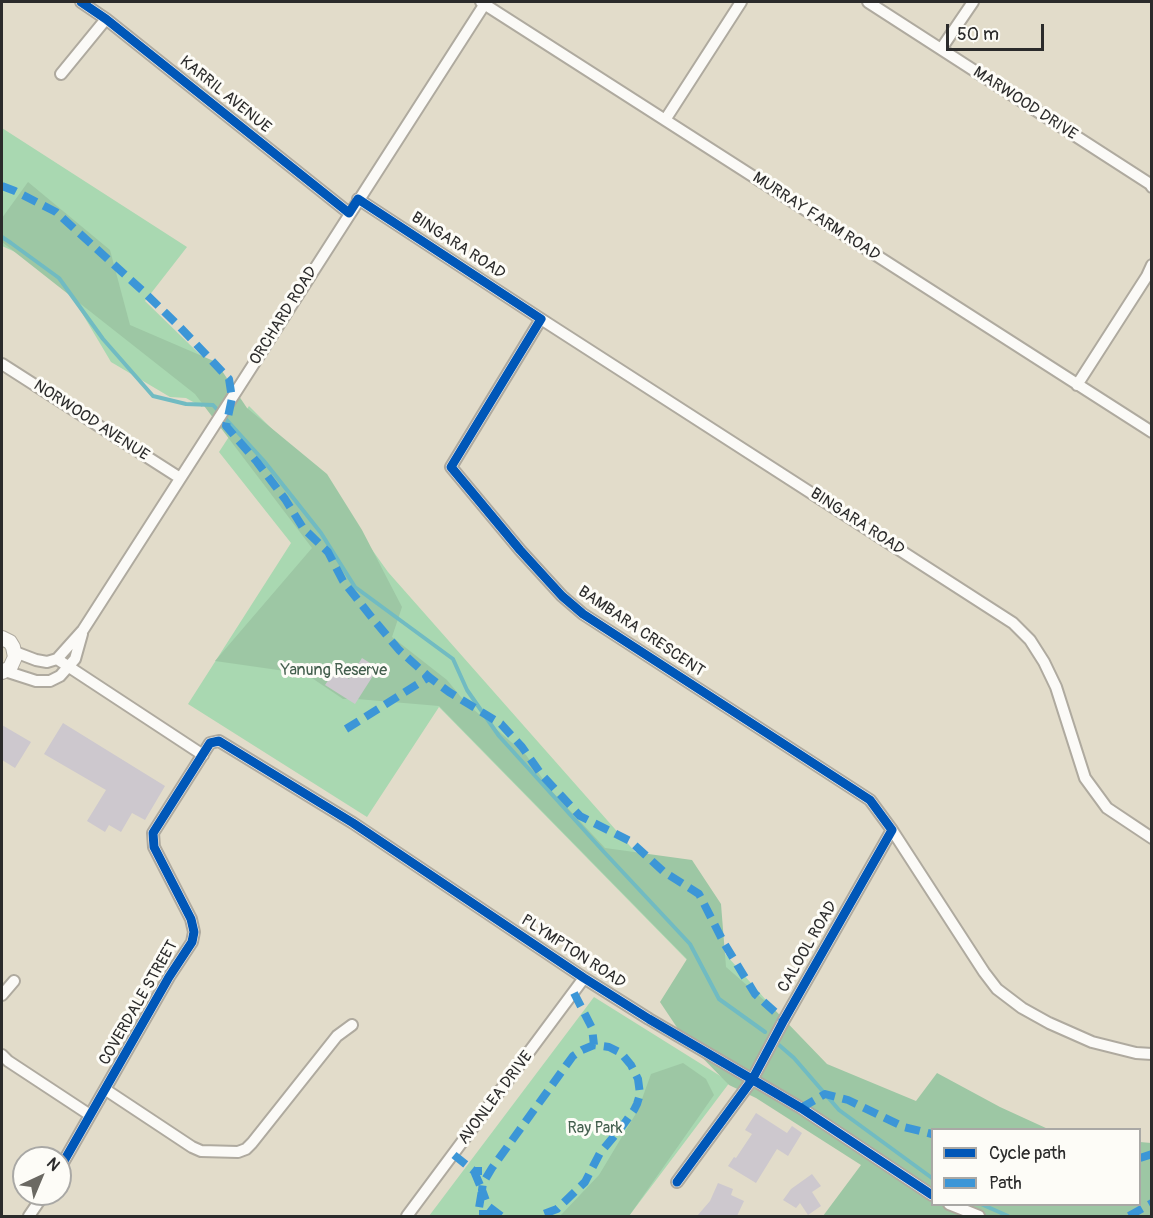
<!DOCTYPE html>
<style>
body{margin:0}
#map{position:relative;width:1153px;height:1218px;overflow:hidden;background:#e2dcca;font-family:Pangolin,sans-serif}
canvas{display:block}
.frame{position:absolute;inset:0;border:3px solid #2b2b2b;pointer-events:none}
.legend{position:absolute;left:931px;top:1128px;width:210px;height:78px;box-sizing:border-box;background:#fdfcf7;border:2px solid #a9a8a5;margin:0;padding:8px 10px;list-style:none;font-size:18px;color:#2b2b2b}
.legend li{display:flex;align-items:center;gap:12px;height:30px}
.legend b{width:30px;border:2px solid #a9a8a5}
.north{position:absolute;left:12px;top:1146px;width:60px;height:60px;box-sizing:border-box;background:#fdfcf7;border:2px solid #a9a8a5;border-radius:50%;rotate:44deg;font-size:16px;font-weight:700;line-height:24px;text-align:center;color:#2b2b2b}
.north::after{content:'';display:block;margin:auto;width:21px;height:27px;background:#6b6963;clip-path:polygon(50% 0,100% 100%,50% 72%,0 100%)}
.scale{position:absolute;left:946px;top:24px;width:98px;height:27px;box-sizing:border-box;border:3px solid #2b2b2b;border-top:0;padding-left:8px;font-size:18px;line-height:21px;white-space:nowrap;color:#2b2b2b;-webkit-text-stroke:4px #fdfcf7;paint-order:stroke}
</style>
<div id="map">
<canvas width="1153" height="1218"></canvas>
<div class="frame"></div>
<ul class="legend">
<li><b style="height:8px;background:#0057b8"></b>Cycle path</li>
<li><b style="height:8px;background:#3c96d7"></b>Path</li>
</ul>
<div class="north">N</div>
<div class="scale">50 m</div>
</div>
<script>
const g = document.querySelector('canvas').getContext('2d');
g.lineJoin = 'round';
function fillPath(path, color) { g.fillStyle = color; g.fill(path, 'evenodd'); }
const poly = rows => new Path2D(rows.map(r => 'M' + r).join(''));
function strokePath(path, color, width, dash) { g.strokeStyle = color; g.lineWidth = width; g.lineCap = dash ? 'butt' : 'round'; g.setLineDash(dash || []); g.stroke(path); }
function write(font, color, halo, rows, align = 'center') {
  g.font = font + ' Pangolin,sans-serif'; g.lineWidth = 6; g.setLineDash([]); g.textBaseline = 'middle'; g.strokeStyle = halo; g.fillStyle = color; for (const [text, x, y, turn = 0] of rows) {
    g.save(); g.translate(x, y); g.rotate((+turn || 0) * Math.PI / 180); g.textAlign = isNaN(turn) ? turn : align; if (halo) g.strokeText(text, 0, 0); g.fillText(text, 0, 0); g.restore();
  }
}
fillPath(poly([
 [2,128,187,247,145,301,222,376,202,407,186,398,170,397,111,362,57,271,2,246],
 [249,406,320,477,388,572,773,1008,687,960,439,707,367,817,188,704,291,543,219,452],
 [594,997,730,1082,629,1216,429,1216]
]), '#a9d8b1');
fillPath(poly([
 [28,182,110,250,130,325,216,362,247,408,327,474,362,530,402,607,392,637,447,680,465,702,526,755,549,788,605,848,692,860,721,904,726,967,773,1008,827,1064,916,1101,937,1073,1000,1107,1048,1129,932,1130,932,1204,1140,1204,1140,1142,1151,1143,1151,1216,823,1216,861,1165,756,1098,729,1085,686,1041,660,1002,687,959,439,706,357,699,343,699,306,674,215,661,312,548,195,394,2,242,2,218],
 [683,1063,706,1079,714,1095,629,1216,560,1216,599,1175,638,1110,651,1074]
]), '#9dc7a4');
strokePath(poly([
 [2,237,11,243,59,278,103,339,153,396,186,404,213,405,264,461,321,533,355,587,453,659,467,690,499,736,604,852,690,944,719,999,765,1032],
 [779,1045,794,1058,839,1110,932,1178],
 [981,1204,1008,1216]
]), '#71bbc2', 4);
fillPath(poly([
 [362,658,378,668,355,704,325,685,335,670,349,679],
 [63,723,165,786,145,820,132,813,121,832,109,825,105,832,87,821,106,790,44,754],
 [2,725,31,742,15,768,2,760],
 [756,1113,787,1133,792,1126,802,1133,788,1156,777,1149,756,1183,728,1166,734,1157,736,1158,752,1134,745,1130],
 [812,1174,821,1186,812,1192,821,1206,808,1215,800,1203,796,1208,783,1200,791,1189],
 [718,1183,733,1189,731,1195,744,1201,737,1216,697,1216,710,1201]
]), '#cdc8ce');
const street = poly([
 [81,2,106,19,349,213],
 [481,2,1152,432],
 [868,2,1150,184,1152,187],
 [941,49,973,2],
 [61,74,106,19],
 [665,120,741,2],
 [358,199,541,319,1013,623,1030,640,1044,662,1056,687,1085,778,1107,808,1152,838],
 [541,319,451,467,520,550,562,596,583,614,870,800,892,830,984,972,997,989,1022,1008,1049,1023,1092,1042,1136,1053,1152,1054],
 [2,364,180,478],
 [1077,385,1147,276,1152,265],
 [15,652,36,660,47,662,57,659],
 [57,659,83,630,486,2],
 [57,659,203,755],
 [5,671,36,681,50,681,60,676,75,659,82,634],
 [2,995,14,981],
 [2,1055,8,1061,90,1115],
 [106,1090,192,1147,201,1151,238,1152,246,1149,252,1143,337,1036,352,1025],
 [60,1168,169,977,192,942,194,932,191,919,154,847,153,833,210,743,219,741,353,823,584,978,649,1019,801,1108,932,1195],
 [677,1182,752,1080,784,1020,892,830],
 [949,1204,979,1216],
 [29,1216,44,1194],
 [407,1216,584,978]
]);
const secondary = poly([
 [2,638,10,642,13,647,15,657,10,668,2,672]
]);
strokePath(street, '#afaa9f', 14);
strokePath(secondary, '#afaa9f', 16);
strokePath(street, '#fbfaf7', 10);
strokePath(secondary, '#fbfaf7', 14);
strokePath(poly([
 [2,186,15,191,56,212,144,292,180,327,229,379,232,398,226,426,257,462,285,499,303,528,328,552,343,581,373,619,399,650,429,677,449,692,501,724,522,747,541,774,580,816,630,841,664,872,699,894,724,943,755,994,784,1020],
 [346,729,429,677],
 [574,993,592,1028,594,1045],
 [801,1108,825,1094,848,1100,904,1127,932,1134],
 [454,1155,474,1171,482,1171],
 [1140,1158,1152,1154],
 [474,1171,482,1190,478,1214,489,1214,497,1216],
 [501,1216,488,1206,482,1190,483,1183,492,1168,573,1056,582,1050,594,1045,609,1047,621,1053,631,1065,638,1079,640,1094,637,1104,634,1110,621,1128,600,1153,585,1182,557,1209,538,1216],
 [1129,1216,1152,1203]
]), '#3c96d7', 8, [15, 8]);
strokePath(poly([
 [81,2,106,19,349,213,358,199,541,319,451,467,520,550,562,596,583,614,870,800,892,830,784,1020,752,1080,677,1182],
 [60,1168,169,977,192,942,194,932,191,919,154,847,153,833,210,743,219,741,353,823,584,978,649,1019,801,1108,932,1195]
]), '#0057b8', 9);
write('16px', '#2b2b2b', '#fdfcf7', [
 ["KARRIL AVENUE",225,95,39],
 ["MARWOOD DRIVE",1025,104,33],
 ["MURRAY FARM ROAD",816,217,33],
 ["BINGARA ROAD",458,246,33],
 ["ORCHARD ROAD",284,316,-58],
 ["NORWOOD AVENUE",91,421,33],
 ["BINGARA ROAD",857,522,33],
 ["BAMBARA CRESCENT",641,632,34],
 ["CALOOL ROAD",808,947,-60],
 ["PLYMPTON ROAD",573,952,33],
 ["COVERDALE STREET",139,1003,-60],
 ["AVONLEA DRIVE",496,1098,-53]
]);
write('16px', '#435e4d', '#fdfcf7', [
 ["Yanung Reserve",334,671],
 ["Ray Park",595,1129]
]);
</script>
